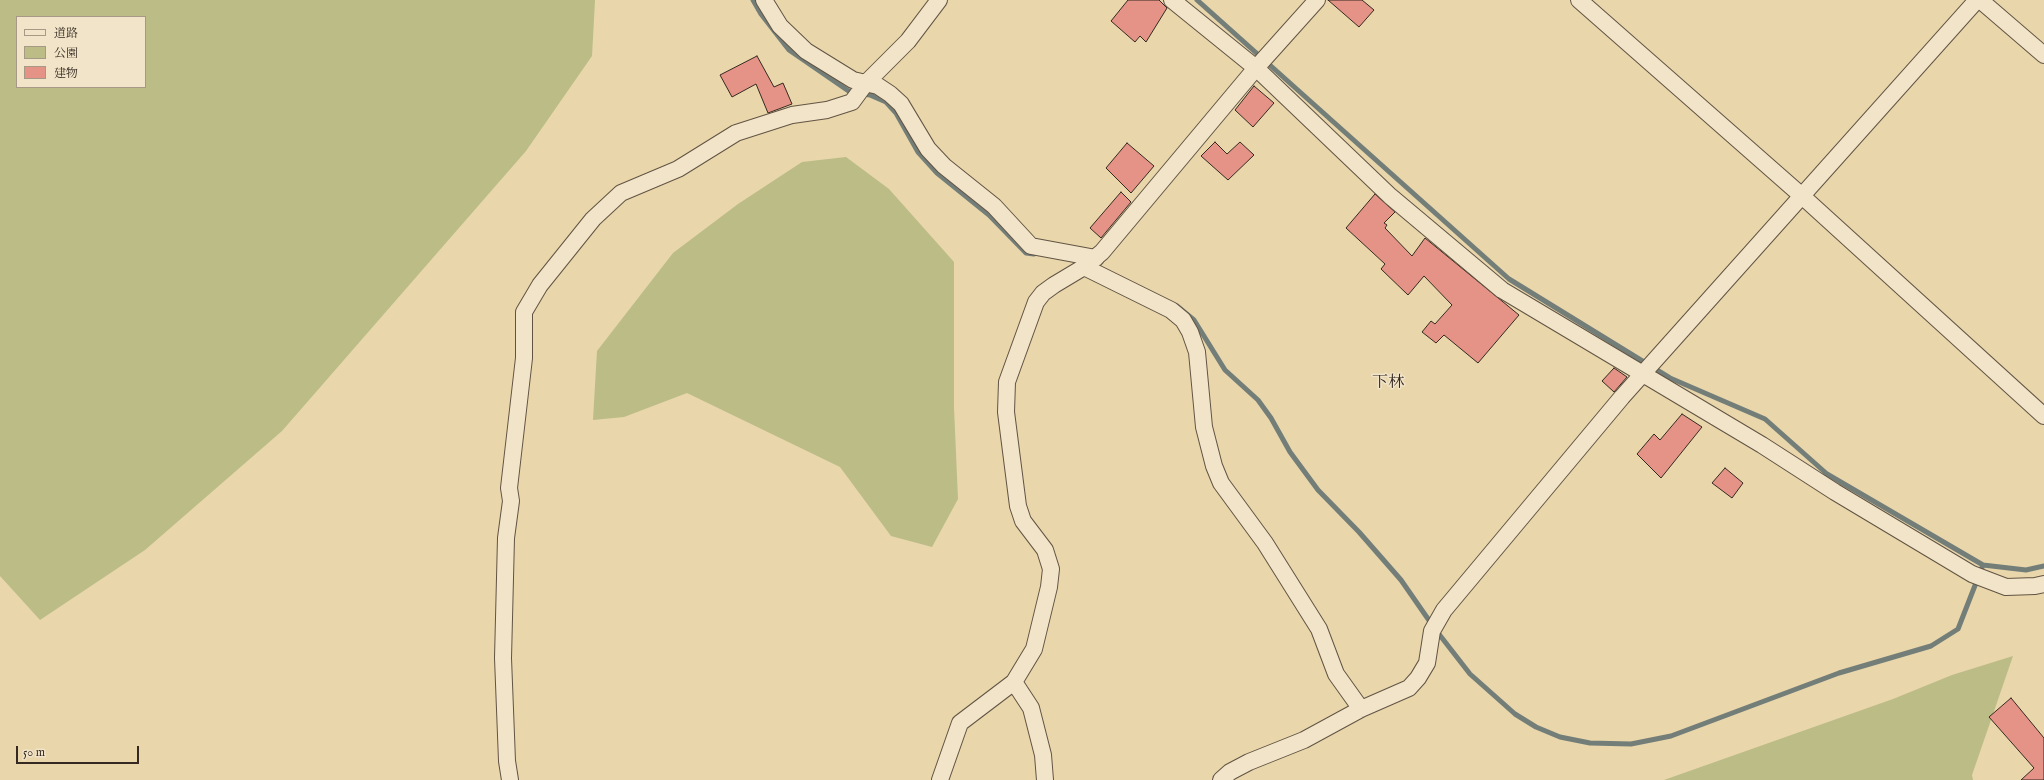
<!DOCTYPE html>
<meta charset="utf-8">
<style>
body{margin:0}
#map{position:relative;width:2044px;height:780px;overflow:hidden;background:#e9d6ab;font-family:"IM FELL English","Noto Serif JP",serif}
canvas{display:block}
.legend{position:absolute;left:16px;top:16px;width:130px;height:72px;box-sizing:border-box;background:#f1e4c8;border:1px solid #a69985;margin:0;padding:5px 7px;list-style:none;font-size:12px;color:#352921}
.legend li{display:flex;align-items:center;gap:8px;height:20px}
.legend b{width:20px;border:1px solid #a69985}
.scale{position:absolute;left:16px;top:746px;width:123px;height:18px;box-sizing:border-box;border:2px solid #352921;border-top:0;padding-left:5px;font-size:12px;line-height:14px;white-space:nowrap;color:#352921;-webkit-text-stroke:3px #f1e4c8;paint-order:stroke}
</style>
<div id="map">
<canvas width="2044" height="780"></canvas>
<ul class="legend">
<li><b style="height:5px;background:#f1e4c8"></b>道路</li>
<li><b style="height:11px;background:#bbbc86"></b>公園</li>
<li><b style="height:11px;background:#e49386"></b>建物</li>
</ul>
<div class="scale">50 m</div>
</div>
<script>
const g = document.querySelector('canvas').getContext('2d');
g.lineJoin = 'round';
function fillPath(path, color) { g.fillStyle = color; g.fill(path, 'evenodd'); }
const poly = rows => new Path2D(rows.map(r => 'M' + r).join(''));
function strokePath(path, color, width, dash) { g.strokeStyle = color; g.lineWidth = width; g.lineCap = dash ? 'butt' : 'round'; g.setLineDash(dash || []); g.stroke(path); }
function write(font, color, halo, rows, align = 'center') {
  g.font = font + ' "IM FELL English","Noto Serif JP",serif'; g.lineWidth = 3; g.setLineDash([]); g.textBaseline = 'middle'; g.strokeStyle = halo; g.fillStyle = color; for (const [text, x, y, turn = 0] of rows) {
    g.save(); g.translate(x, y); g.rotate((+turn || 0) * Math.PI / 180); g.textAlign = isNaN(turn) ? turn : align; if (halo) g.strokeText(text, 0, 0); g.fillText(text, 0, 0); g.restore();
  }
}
fillPath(poly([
 [0,0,595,0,592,56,526,151,282,431,145,550,40,620,0,576],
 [17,17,145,17,145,87,17,87],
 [846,157,889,189,954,262,954,408,958,499,932,547,891,536,840,467,687,393,624,417,593,420,597,351,673,253,738,204,802,162],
 [2013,656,1972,775,1973,780,1664,780,1893,699,1952,675]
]), '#bbbc86');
strokePath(poly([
 [753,0,761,14,789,50,850,92,870,95,886,102,896,113,918,152,937,173,989,215,1026,253,1034,254],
 [1197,0,1509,279,1670,378,1765,419,1827,474,1983,565,2026,570,2044,566],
 [1177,306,1194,320,1225,370,1258,400,1271,418,1290,452,1318,490,1359,532,1401,580,1435,629,1470,674,1515,714,1536,727,1560,737,1590,743,1631,744,1671,736,1839,673,1931,646,1958,629,1983,565]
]), '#737e79', 5);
const building = poly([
 [1128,0,1159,0,1167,8,1146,42,1140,36,1135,42,1111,21,1128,0],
 [1328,0,1362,0,1374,10,1359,27,1328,0],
 [757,56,774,87,783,83,792,104,768,113,756,84,732,97,720,75,757,56],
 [1254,86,1274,103,1253,127,1235,110,1254,86],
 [1215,142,1227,154,1240,142,1254,155,1228,180,1201,156,1215,142],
 [1127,143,1154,166,1131,193,1106,168,1127,143],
 [1121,192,1131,202,1101,238,1090,228,1121,192],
 [1375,194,1395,212,1384,223,1387,225,1385,228,1412,256,1425,238,1519,315,1478,363,1444,335,1436,343,1422,332,1431,321,1435,324,1452,305,1424,276,1408,295,1381,269,1385,264,1346,228,1375,194],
 [1614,368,1627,377,1614,392,1602,381,1614,368],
 [1682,414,1702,427,1661,478,1637,454,1654,434,1660,440,1682,414],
 [1725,468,1743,483,1732,498,1712,483,1725,468],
 [2011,698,2044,738,2044,780,2021,780,2034,768,1989,717,2011,698]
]);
fillPath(building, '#e49386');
strokePath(building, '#352921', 1);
const street = poly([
 [764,0,780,26,806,51,853,80,878,86,890,94,901,104,928,149,944,166,994,206,1031,246,1096,258],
 [1172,0,1256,68,1390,196,1502,290,1762,445,1835,492,1972,574,2006,587,2035,586,2044,584],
 [1579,0,1802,196,2044,416],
 [1980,0,2044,55],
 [1084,267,1171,310,1183,320,1190,332,1197,352,1204,427,1214,466,1221,483,1265,543,1319,629,1336,674,1361,709],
 [1014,682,1031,708,1043,755,1045,780],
 [510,780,507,761,503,658,506,538,511,501,509,488,524,358,524,312,540,285,593,219,621,193,678,169,736,133,792,115,827,110,852,102,866,83,908,41,939,0],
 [940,780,960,723,1014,682,1034,649,1049,587,1051,569,1045,550,1023,521,1018,506,1006,412,1007,382,1036,302,1043,293,1054,285,1084,267,1102,252,1256,68,1317,0],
 [1221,780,1230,772,1249,762,1304,740,1361,709,1409,688,1418,678,1427,663,1432,631,1444,610,1622,397,1977,0]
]);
strokePath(street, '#625444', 18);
strokePath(street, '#f1e4c8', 16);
write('16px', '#352921', '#f1e4c8', [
 ["下林",1388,384]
]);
</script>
